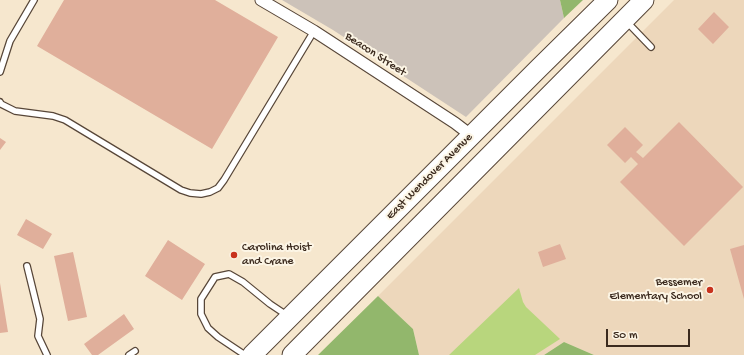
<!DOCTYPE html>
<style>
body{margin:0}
#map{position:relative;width:744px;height:355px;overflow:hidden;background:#f6e7ce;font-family:"Gochi Hand",sans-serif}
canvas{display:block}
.scale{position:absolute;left:606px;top:329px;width:84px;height:18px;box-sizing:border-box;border:2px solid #3b2a1e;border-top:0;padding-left:5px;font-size:12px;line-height:14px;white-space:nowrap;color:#3b2a1e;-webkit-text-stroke:3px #fcf5e5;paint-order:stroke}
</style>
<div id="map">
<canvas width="744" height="355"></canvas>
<div class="scale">50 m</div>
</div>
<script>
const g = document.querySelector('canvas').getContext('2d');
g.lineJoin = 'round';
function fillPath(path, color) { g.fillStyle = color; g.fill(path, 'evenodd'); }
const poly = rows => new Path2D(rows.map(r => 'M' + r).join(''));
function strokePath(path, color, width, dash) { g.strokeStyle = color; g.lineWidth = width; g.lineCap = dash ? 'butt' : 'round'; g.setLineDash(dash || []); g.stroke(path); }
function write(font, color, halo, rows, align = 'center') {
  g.font = font + ' "Gochi Hand",sans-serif'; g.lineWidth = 4; g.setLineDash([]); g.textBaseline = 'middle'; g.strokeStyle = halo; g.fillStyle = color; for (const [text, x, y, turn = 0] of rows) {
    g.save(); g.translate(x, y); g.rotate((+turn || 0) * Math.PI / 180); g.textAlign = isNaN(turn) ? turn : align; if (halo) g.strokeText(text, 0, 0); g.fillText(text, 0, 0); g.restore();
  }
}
fillPath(poly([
 [674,0,744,0,744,355,594,355,564,342,544,355,419,355,413,329,378,296]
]), '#edd7bb');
fillPath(poly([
 [282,0,560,0,564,18,466,117,333,30]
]), '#ccc2b9');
fillPath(poly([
 [519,288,523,302,526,307,560,339,535,355,449,355]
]), '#b8d67d');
fillPath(poly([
 [560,0,583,0,564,18],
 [378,296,413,329,419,355,318,355],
 [564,342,594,355,544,355]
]), '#92b76c');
fillPath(poly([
 [64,0,215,0,278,37,212,149,37,46],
 [714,12,729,27,713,44,698,29],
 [679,122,743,187,684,246,620,182,638,164,631,157,625,163,607,145,625,127,643,145,636,152,643,158],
 [0,138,6,142,0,150],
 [26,219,52,234,43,249,17,235],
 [168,240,205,264,182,300,145,276],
 [560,244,566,259,543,267,538,252],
 [744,245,744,299,730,249],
 [73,252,87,317,68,321,54,256],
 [0,283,8,332,0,333],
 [124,314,134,329,98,355,92,355,84,344]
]), '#e0af9b');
const service = poly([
 [626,21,651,47],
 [0,72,10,41,34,0],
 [0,102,1,104,15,111,53,116,65,120,181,190,190,193,201,194,210,192,218,188,224,180,314,31],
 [27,266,40,319,38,336,47,355],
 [129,355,135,351],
 [245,355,218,337,208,328,201,314,201,299,215,277,229,274,243,282,270,304,288,316]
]);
const minor = poly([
 [261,0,314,31,455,123,472,136]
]);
const trunk = poly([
 [252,355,539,68,608,0],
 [292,355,644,0]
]);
strokePath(service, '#574638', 8);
strokePath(minor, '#574638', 13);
strokePath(trunk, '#574638', 21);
strokePath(service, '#fff', 5.5);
strokePath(minor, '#fff', 11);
strokePath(trunk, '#fff', 19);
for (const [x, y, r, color] of [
 [234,255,4,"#c8321e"],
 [710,290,4,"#c8321e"]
]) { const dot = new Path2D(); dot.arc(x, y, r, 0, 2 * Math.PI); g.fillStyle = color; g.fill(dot); strokePath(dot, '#fcf5e5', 1.5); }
write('12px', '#3b2a1e', '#fcf5e5', [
 ["Beacon Street",375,55,33],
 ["East Wendover Avenue",430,177,-45]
]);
write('12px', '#3b2a1e', '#fcf5e5', [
 ["Carolina Hoist",242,248],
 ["and Crane",242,262],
 ["Bessemer",702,283,"right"],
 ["Elementary School",702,297,"right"]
], 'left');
</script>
